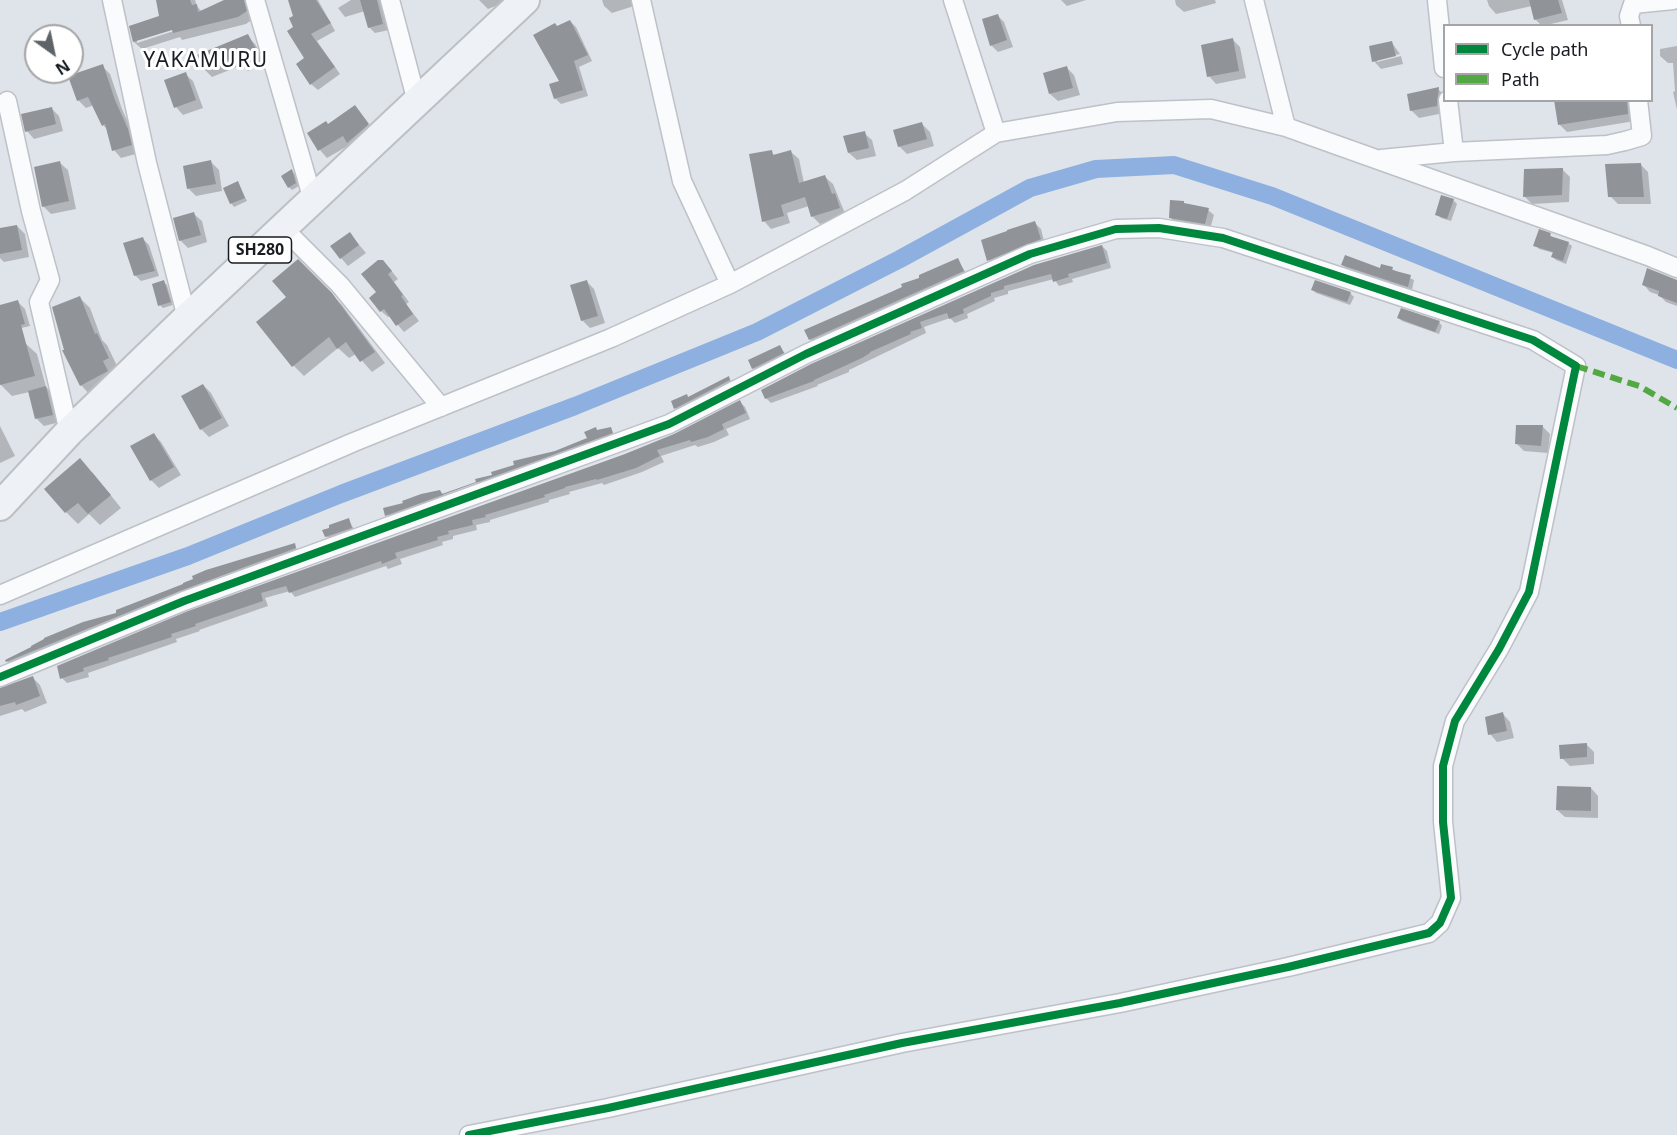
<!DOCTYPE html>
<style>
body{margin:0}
#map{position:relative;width:1677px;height:1135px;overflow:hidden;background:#dfe4ea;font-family:"Noto Sans",sans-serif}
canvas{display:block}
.legend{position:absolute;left:1443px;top:24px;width:210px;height:78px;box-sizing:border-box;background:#fff;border:2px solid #a3a5a6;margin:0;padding:8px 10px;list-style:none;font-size:18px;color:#191d21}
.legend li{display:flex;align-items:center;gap:12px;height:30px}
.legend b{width:30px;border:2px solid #a3a5a6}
.north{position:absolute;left:24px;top:24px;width:60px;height:60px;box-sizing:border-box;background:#fff;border:2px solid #a3a5a6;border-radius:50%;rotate:147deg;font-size:16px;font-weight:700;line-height:24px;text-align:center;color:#191d21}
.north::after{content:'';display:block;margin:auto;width:21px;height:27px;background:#5e6367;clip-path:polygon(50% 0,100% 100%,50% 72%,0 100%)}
</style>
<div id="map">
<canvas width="1677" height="1135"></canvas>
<ul class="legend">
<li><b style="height:8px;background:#00873e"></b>Cycle path</li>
<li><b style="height:8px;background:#52a943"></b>Path</li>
</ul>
<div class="north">N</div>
</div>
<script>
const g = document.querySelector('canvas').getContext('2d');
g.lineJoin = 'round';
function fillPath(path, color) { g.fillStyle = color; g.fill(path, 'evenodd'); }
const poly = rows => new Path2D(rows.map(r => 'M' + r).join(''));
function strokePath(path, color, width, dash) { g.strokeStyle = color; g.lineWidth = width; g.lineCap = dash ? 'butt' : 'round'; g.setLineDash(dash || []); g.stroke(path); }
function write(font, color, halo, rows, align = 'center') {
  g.font = font + ' "Noto Sans",sans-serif'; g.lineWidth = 6; g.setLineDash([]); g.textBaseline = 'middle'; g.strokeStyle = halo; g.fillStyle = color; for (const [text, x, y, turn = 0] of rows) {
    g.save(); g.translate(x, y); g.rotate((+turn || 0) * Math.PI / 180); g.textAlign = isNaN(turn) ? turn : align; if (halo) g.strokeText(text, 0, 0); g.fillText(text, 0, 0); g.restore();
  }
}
fillPath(poly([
 [157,0,195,0,197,6,202,12,227,0,252,0,253,19,246,24,182,40,180,37,142,49,134,42,131,27,161,17],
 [179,26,180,29,137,43,137,39],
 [289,0,318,0,335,31,317,41,340,74,318,90,311,84,306,58],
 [351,0,386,0,382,6,389,30,375,33,369,27,365,11,345,17,338,8],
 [479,0,511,0,488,9],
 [602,0,636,0,637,5,612,13,604,6],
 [1061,0,1086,0,1067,6],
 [1175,0,1215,0,1216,3,1184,12,1176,5],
 [1487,0,1562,0,1568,20,1542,26,1535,19,1532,6,1496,14,1489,6],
 [997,15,1004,22,1013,47,998,52,991,45],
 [570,21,576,27,592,61,579,67,588,96,561,104,555,98,562,81],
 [247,36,255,44,265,61,248,71,242,65,212,77,204,69],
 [1233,40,1240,47,1246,78,1216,84,1209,76],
 [1392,43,1400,54,1377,59,1377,62,1401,56,1403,64,1381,69,1374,61],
 [1677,46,1677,110,1673,92,1675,91,1673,63,1668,63,1660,56,1660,49],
 [102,66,110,74,122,109,135,138,139,153,121,158,114,150,108,130,103,125,94,105,86,108,78,100],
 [1067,68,1074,75,1080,95,1058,101,1050,94],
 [185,74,193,81,203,108,183,115,176,107],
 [1438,89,1444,95,1444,113,1419,118,1411,110],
 [1560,100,1635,100,1635,121,1567,132,1559,124],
 [355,107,375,133,356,149,351,144,327,158,320,150,309,133,328,125],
 [51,108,59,116,63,131,34,139,27,131],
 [922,124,930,132,934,146,907,154,899,146],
 [864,133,872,140,876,156,857,160,849,153],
 [771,152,775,156,791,152,799,159,804,183,825,177,833,184,846,216,820,224,813,217,809,206,787,213,790,223,771,229,764,221],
 [211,162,219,170,222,191,196,196,189,189],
 [60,163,68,170,76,209,51,214,43,206],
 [1640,164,1648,172,1651,204,1618,204,1610,196],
 [1562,169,1570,177,1569,202,1532,204,1524,196],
 [292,171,295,174,299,186,292,190,289,187],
 [238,183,247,201,234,207,231,203],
 [1453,200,1457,204,1451,221,1441,218,1437,214],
 [1184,203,1186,205,1208,210,1214,215,1210,229,1176,223,1171,218],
 [194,214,202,221,207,242,188,248,180,240],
 [1035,223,1041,229,1045,245,994,266,989,260],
 [17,226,25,234,29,257,4,262,0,258,0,230],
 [350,234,366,253,348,266,341,258],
 [1550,235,1554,239,1568,243,1572,246,1566,264,1556,260,1553,257,1554,253,1539,249,1535,245],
 [143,239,149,245,159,276,141,281,135,275],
 [1102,246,1107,251,1111,268,1072,279,1073,282,1059,286,1054,279,1008,291,1008,294,994,298,995,301,967,314,968,318,955,323,950,318,924,327,926,333,849,370,849,372,817,385,818,386,771,403,766,398,763,390,1034,266],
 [958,260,967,275,814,343,810,339,806,330,921,279],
 [298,261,342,305,385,363,372,372,356,354,349,358,338,348,304,376,294,366,258,322,289,298],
 [1343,265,1381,270,1392,269,1414,280,1412,290,1346,268],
 [390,269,398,279,394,282,409,302,406,304,419,321,404,332,390,316,388,317,381,311,379,293],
 [586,281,594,289,605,323,590,328,582,320],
 [1677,281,1677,306,1666,302,1659,295,1650,292,1644,285],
 [164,282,167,285,173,305,163,308,160,305],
 [1313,290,1350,293,1354,297,1350,305,1316,293],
 [80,298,90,308,102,340,107,345,118,368,91,396,81,385],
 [18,302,25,309,30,326,0,333,0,307],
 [1399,318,1439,322,1442,326,1439,334,1402,321],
 [25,343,37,354,46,387,54,395,60,422,44,426,37,419,29,392,12,396,0,384,0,349],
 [780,347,789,359,759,374,753,368],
 [729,378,733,384,679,411,675,408,689,398],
 [203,385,211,393,229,426,209,437,201,429],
 [740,402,745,407,750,419,726,429,729,435,714,442,698,447,695,445,661,456,664,462,642,472,604,485,602,483,569,492,570,494,549,500,549,502,490,520,490,522,476,525,477,530,453,536,453,539,442,542,443,545,400,559,402,564,388,569,386,566,295,597,290,591,265,598,268,606,199,630,200,631,176,639,177,642,88,673,89,677,67,683,62,678,59,667,625,455,675,435],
 [0,426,15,456,0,463],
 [1542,426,1550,434,1548,453,1524,451,1516,443],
 [610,429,615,436,390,518,387,515,440,491,444,495,478,483,477,481,555,452,589,439,598,432],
 [153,434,161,442,181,475,159,488,151,480],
 [92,472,121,508,100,525,89,514,78,524,66,512],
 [348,519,355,531,330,540,327,537,324,531],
 [294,545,299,552,11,665,7,661,118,614],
 [32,677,40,685,47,703,25,712,22,709,0,716,0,689],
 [1503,714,1510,722,1514,738,1497,742,1490,734],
 [1586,744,1594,752,1594,764,1570,766,1562,758],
 [1591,788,1598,796,1598,818,1565,817,1557,810]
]), '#0003');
strokePath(poly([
 [0,622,188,556,341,494,575,406,757,332,900,259,1030,188,1096,169,1174,165,1272,196,1677,360]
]), '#8db0e0', 18);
fillPath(poly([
 [156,0,190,0,192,5,197,4,198,12,224,0,244,0,247,11,238,17,173,33,172,30,133,42,129,26,159,16],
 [288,0,316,0,331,23,311,34,335,67,310,85,296,64,304,58,287,31,293,27,289,18,293,16],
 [360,0,377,0,383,24,368,28],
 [1529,0,1558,0,1562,13,1534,20],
 [998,14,1007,40,990,46,982,19],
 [570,20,588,55,574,61,583,90,554,99,549,84,559,81,533,35,555,23,557,26],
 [248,34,258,53,239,64,235,57,203,70,197,55],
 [1233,38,1239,71,1207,77,1201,45],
 [1392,41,1396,56,1372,62,1369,46],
 [103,64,115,100,128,129,132,145,112,151,105,124,102,126,88,97,77,101,68,76],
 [1067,66,1073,88,1049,94,1043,73],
 [186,72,196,100,174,108,164,80],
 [1439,87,1437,106,1410,111,1407,94],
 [1554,100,1627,100,1628,114,1558,125],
 [355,105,369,124,347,143,343,136,318,151,307,133,326,121,328,124],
 [52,107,56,124,25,132,21,114],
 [922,122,927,139,898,147,893,130],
 [865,131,869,148,848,153,843,136],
 [772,150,773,155,791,150,799,183,825,175,832,194,835,193,840,208,811,217,805,197,781,205,784,216,762,222,749,154],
 [211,160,216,184,187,189,183,166],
 [60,161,69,201,42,207,34,167],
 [1641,163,1644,197,1608,197,1605,164],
 [1563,168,1562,195,1523,197,1524,169],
 [292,169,296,183,288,188,281,176],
 [238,181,245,198,230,204,223,188],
 [1441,195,1454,199,1447,219,1435,215],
 [1170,200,1184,201,1184,203,1209,208,1205,224,1169,218],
 [194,212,201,235,179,241,173,218],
 [1035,221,1041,239,987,261,981,240,1007,231,1007,230],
 [17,225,22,250,0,254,0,228],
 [1539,229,1551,233,1550,236,1569,242,1563,261,1551,257,1553,252,1533,246],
 [350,232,359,245,340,259,330,246],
 [143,237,155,271,134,276,123,243],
 [1102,245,1107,263,1068,274,1069,277,1053,282,1051,274,1004,286,1004,289,991,293,991,296,963,309,964,313,949,319,947,313,920,322,922,328,910,332,911,334,870,352,870,353,862,358,814,380,814,381,765,399,761,390,811,364,1034,265],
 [1345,255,1380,268,1381,264,1393,267,1392,270,1411,275,1408,287,1341,265],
 [958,258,964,271,809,340,804,330,891,292,902,287,901,284,919,278,919,275],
 [298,259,332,293,375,352,360,362,346,342,337,349,329,337,292,367,256,322,286,297,272,281],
 [378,260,383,260,392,271,388,274,403,295,401,296,413,314,396,326,384,309,380,312,369,298,376,292,361,274],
 [1647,268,1677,280,1677,303,1658,296,1659,291,1642,285],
 [164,280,171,302,158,306,152,284],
 [587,280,598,316,581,321,570,285],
 [1315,280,1351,292,1347,302,1311,290],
 [80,296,95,334,97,333,109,358,103,361,108,371,80,386,62,350,64,350,52,307],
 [18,300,25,324,21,325,35,376,0,385,0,305],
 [1401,308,1440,321,1435,332,1397,318],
 [780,345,784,353,752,369,748,360],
 [729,376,730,380,674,409,671,401,687,394,688,397],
 [203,384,222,418,200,430,181,396],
 [46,386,53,415,35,419,28,391],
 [740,400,746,413,722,424,724,429,708,437,691,442,690,440,657,450,660,456,636,468,597,480,596,479,565,487,565,488,544,495,545,497,485,515,486,517,472,520,473,525,448,531,449,534,437,537,438,540,395,553,397,558,382,564,381,561,289,593,286,586,261,593,263,601,195,624,196,626,171,634,172,637,108,658,109,660,83,668,84,671,60,679,57,666,188,611,625,454,674,434],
 [1516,425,1543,425,1541,446,1515,444],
 [596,427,597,430,611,427,613,433,385,516,383,508,403,503,402,501,421,494,440,490,442,494,476,482,475,479,492,475,491,472,514,465,513,461,555,451,587,438,584,432],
 [154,433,174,467,150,481,130,446],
 [80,458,111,495,88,514,78,503,65,513,44,489],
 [349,518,352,528,325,537,322,530,329,528,329,525],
 [295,543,296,548,180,591,6,662,5,660,31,647,31,646,44,639,44,638,83,622,116,613,116,610,183,584,183,583,193,579,192,576,206,570],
 [33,676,40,696,16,705,15,702,0,706,0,688],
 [1503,712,1507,731,1488,735,1485,717],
 [1587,743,1587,757,1560,759,1559,745],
 [1557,786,1591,787,1591,811,1556,810]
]), '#909499');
const street = poly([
 [112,0,147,163,187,318],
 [255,0,313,200],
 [390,0,417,102],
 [641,0,682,181,730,284],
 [953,0,996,133],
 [1254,0,1286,127],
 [1437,0,1444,68],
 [1631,26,1629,16,1633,4,1673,0],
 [1448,100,1454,152],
 [7,101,31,211,50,280,39,302,69,432],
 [1381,159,1454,152,1607,145,1625,141,1642,136,1638,100],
 [283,228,340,285,441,407],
 [0,595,354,442,611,338,730,284,905,191,996,133,1117,112,1211,109,1286,127,1648,256,1677,268],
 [0,677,184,601,669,424,806,354,1030,254,1116,229,1159,228,1223,238,1533,340,1576,366,1529,592,1499,649,1455,721,1443,766,1443,822,1451,898,1440,923,1429,933,1288,967,1120,1003,902,1043,608,1108,469,1135]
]);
const primary = poly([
 [0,506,69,432,187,318,525,0]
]);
strokePath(street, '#bec1c7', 21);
strokePath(primary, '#bdc0c3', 32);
strokePath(street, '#fafbfc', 18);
strokePath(primary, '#eef1f5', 28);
strokePath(poly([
 [1576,366,1639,386,1677,408]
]), '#52a943', 6, [12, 6]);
strokePath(poly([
 [0,677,184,601,669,424,806,354,1030,254,1116,229,1159,228,1223,238,1533,340,1576,366,1529,592,1499,649,1455,721,1443,766,1443,822,1451,898,1440,923,1429,933,1288,967,1120,1003,902,1043,608,1108,469,1135]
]), '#00873e', 8);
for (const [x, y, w] of [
 [260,250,63]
]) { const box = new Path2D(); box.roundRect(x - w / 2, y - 13, w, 26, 4.5); g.fillStyle = '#fff'; g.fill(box); strokePath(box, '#191d21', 1.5); }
write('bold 16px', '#191d21', null, [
 ["SH280",260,250]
]);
g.letterSpacing = '1.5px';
write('21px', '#191d21', '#fff', [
 ["YAKAMURU",206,61]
]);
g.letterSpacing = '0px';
</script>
